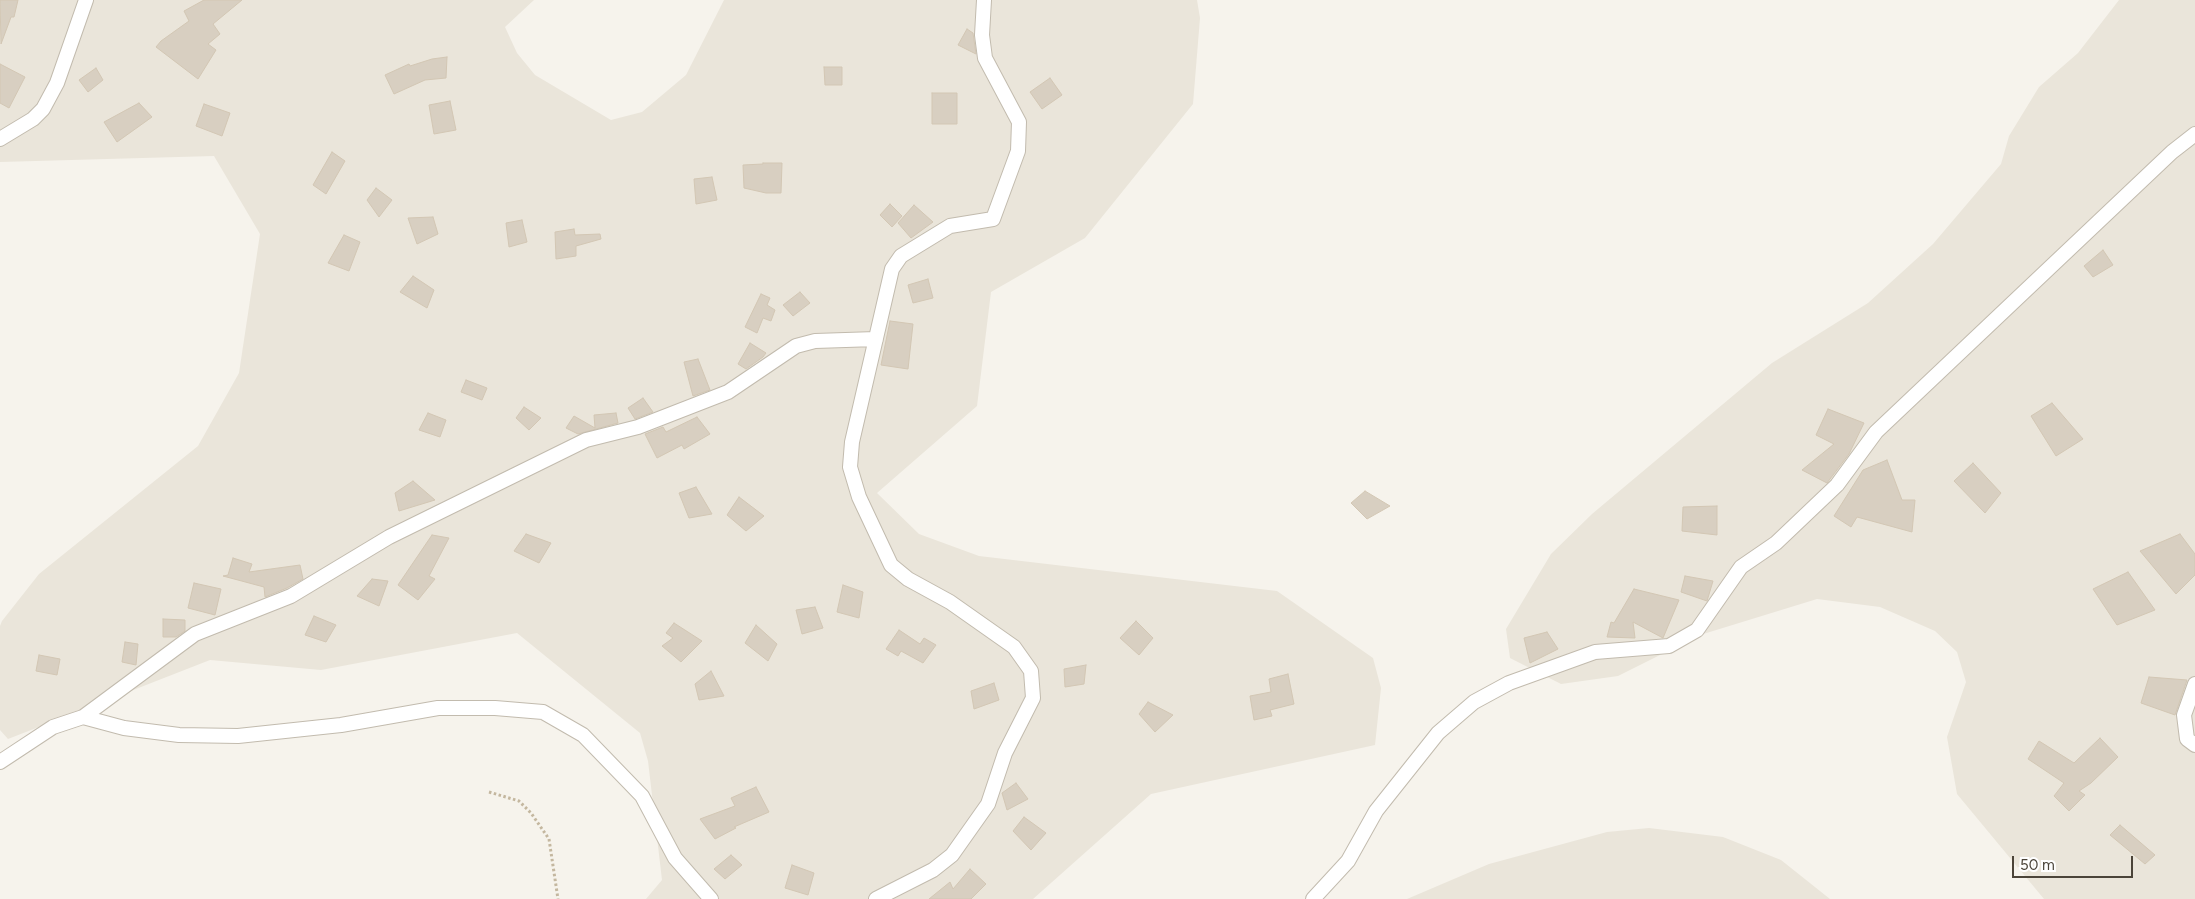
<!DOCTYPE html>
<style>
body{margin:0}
#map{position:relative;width:2195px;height:899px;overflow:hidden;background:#f6f3ec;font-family:Figtree,sans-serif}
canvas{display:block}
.scale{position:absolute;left:2012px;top:856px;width:121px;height:22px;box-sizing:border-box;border:2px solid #4b4439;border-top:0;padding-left:6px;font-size:15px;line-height:18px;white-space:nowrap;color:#4b4439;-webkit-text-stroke:4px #fff;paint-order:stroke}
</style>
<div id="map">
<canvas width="2195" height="899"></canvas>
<div class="scale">50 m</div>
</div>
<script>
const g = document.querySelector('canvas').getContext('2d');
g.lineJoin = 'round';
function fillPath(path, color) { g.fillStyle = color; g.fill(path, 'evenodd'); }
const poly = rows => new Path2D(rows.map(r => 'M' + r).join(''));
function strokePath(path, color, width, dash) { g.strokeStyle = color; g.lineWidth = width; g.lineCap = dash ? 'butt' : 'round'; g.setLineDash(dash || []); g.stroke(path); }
fillPath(poly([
 [0,0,534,0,505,27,517,53,535,75,611,120,642,112,686,75,724,0,1197,0,1200,18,1193,104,1085,238,991,292,977,406,877,493,919,534,979,556,1277,591,1373,658,1381,688,1375,745,1151,794,1033,899,646,899,662,880,648,761,640,733,517,633,321,670,210,660,8,739,0,730,0,626,2,621,39,574,198,446,239,373,260,234,214,156,0,162],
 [2119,0,2195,0,2195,899,2044,899,1957,794,1947,737,1966,682,1957,652,1935,631,1880,607,1817,599,1700,635,1618,676,1561,684,1510,658,1506,629,1551,554,1592,514,1772,363,1868,303,1933,244,2001,164,2009,136,2039,87,2078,53],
 [1649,828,1723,837,1781,860,1830,899,1407,899,1489,864,1607,832]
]), '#eae5da');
const building = poly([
 [0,0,18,0,14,17,11,17,1,44,0,0],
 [204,0,242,0,213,24,220,34,208,44,216,50,198,79,156,47,161,41,189,21,184,11,204,0],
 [967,29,973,33,976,54,958,45,967,29],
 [447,57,446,78,425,80,394,94,385,75,409,64,410,66,432,59,447,57],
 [0,64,25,77,9,108,0,103,0,64],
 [824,67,842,67,842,85,825,85,824,67],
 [96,68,103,80,88,92,79,80,96,68],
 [1050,78,1062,95,1042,109,1030,92,1050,78],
 [932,93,957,93,957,124,932,124,932,93],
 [450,101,456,130,434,134,429,105,450,101],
 [139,103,152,117,117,142,104,122,139,103],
 [204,104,230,113,222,136,196,126,204,104],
 [332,152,345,161,326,194,313,185,332,152],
 [763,163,782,163,781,193,766,193,744,188,743,165,763,164,763,163],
 [712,177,717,200,696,204,694,179,712,177],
 [376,188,392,200,379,217,367,200,376,188],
 [890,204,902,216,892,227,880,215,890,204],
 [914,205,933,222,911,238,898,223,914,205],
 [433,217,438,234,417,244,408,218,433,217],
 [522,220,527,242,509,247,506,223,522,220],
 [574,229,575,235,600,234,601,239,576,246,576,256,556,259,555,232,574,229],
 [344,235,360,242,349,271,328,263,344,235],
 [2103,250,2113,265,2093,277,2084,266,2103,250],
 [413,276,434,290,427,308,400,292,413,276],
 [928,279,933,298,913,303,908,285,928,279],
 [800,292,810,303,793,316,783,305,800,292],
 [761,294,770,298,767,305,775,310,771,321,763,318,757,333,745,327,761,294],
 [890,321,913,324,908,369,881,365,890,321],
 [750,343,766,353,763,357,746,369,738,364,750,343],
 [698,359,710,390,693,396,684,362,698,359],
 [466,380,487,388,482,400,461,392,466,380],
 [643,398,653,412,635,419,628,408,643,398],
 [2052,403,2083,439,2056,456,2031,416,2052,403],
 [524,407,541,418,529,430,516,418,524,407],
 [1828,409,1864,423,1849,454,1827,483,1802,470,1834,444,1816,435,1828,409],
 [428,413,446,420,440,437,419,430,428,413],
 [616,413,618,423,578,434,566,428,574,416,595,428,594,415,616,413],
 [697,417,710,434,684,449,682,445,657,458,645,434,663,427,666,432,697,417],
 [1887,460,1902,500,1915,500,1912,532,1857,517,1851,527,1834,516,1863,470,1887,460],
 [1973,463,2001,493,1985,513,1954,481,1973,463],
 [413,481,435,500,399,511,395,493,413,481],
 [696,487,712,514,689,518,679,493,696,487],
 [1365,491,1390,506,1367,519,1351,503,1365,491],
 [739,497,764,516,746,531,727,515,739,497],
 [1717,506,1717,535,1682,531,1683,507,1717,506],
 [526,534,551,543,539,563,514,551,526,534],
 [2180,534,2195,554,2195,575,2176,594,2140,551,2180,534],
 [432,535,449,538,429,576,435,579,418,600,398,585,432,535],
 [233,558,252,564,249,572,300,565,303,579,287,588,265,597,264,587,223,576,228,575,233,558],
 [2128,572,2155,610,2117,625,2093,589,2128,572],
 [1685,576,1713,581,1707,601,1681,592,1685,576],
 [372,579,388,581,379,606,357,596,372,579],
 [194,583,221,589,215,615,188,608,194,583],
 [843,585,863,592,859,618,837,612,843,585],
 [1634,589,1679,600,1663,638,1633,622,1635,638,1607,637,1611,622,1614,623,1634,589],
 [815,607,823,628,802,634,796,610,815,607],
 [314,616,336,625,326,642,305,635,314,616],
 [163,619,185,620,185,631,176,637,163,637,163,619],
 [1136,621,1153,638,1139,655,1120,638,1136,621],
 [674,623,702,641,681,662,662,646,673,638,666,633,674,623],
 [756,625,777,644,768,661,745,643,756,625],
 [899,630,920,644,924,638,936,645,923,663,901,651,898,656,886,649,899,630],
 [1547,632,1558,649,1530,663,1524,638,1547,632],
 [125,642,138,644,136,665,122,662,125,642],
 [39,655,60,659,57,675,36,671,39,655],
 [1086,665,1084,684,1065,687,1064,669,1086,665],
 [711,671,724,696,699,700,695,684,711,671],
 [1288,674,1294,704,1270,710,1272,716,1254,720,1250,696,1271,692,1269,679,1288,674],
 [2149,677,2187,680,2175,715,2141,703,2149,677],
 [994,683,999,700,974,709,971,691,994,683],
 [1148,702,1173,715,1155,732,1139,714,1148,702],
 [2100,738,2118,757,2091,783,2079,791,2085,795,2069,811,2054,796,2064,783,2028,759,2039,741,2074,763,2100,738],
 [1016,783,1028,799,1007,810,1002,793,1016,783],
 [756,787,769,812,734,827,736,828,715,839,700,819,735,806,731,798,756,787],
 [1024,817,1046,833,1031,850,1013,831,1024,817],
 [2120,825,2155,855,2145,864,2110,835,2120,825],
 [731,855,742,865,725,879,714,869,731,855],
 [792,865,814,873,808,895,785,888,792,865],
 [970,869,986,884,971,899,929,899,950,882,953,889,970,869]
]);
fillPath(building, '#d8cfc1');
strokePath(building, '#d3c7b4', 1);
const street = poly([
 [0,139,33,119,43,109,57,83,86,0],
 [2195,684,2184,715,2187,739,2195,745],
 [83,717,124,728,179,735,238,736,341,725,438,708,495,708,543,712,583,735,642,796,675,858,711,899],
 [0,762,53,727,83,717,195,634,291,596,389,537,586,440,638,427,728,392,796,346,815,341,876,339],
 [876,899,933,870,952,855,988,804,1005,753,1033,698,1031,671,1014,647,950,602,908,579,891,565,859,497,850,467,852,442,892,269,901,256,950,226,993,219,1018,151,1019,122,985,58,982,35,984,0],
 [1313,899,1348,861,1376,811,1438,733,1474,702,1509,683,1595,652,1669,646,1697,630,1741,567,1776,543,1837,485,1876,432,2172,152,2195,134]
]);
strokePath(street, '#c2bbae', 16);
strokePath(poly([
 [489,792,519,801,531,813,549,839,558,899]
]), '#c4b79f', 3, [2.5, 2.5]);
strokePath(street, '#fff', 14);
</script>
